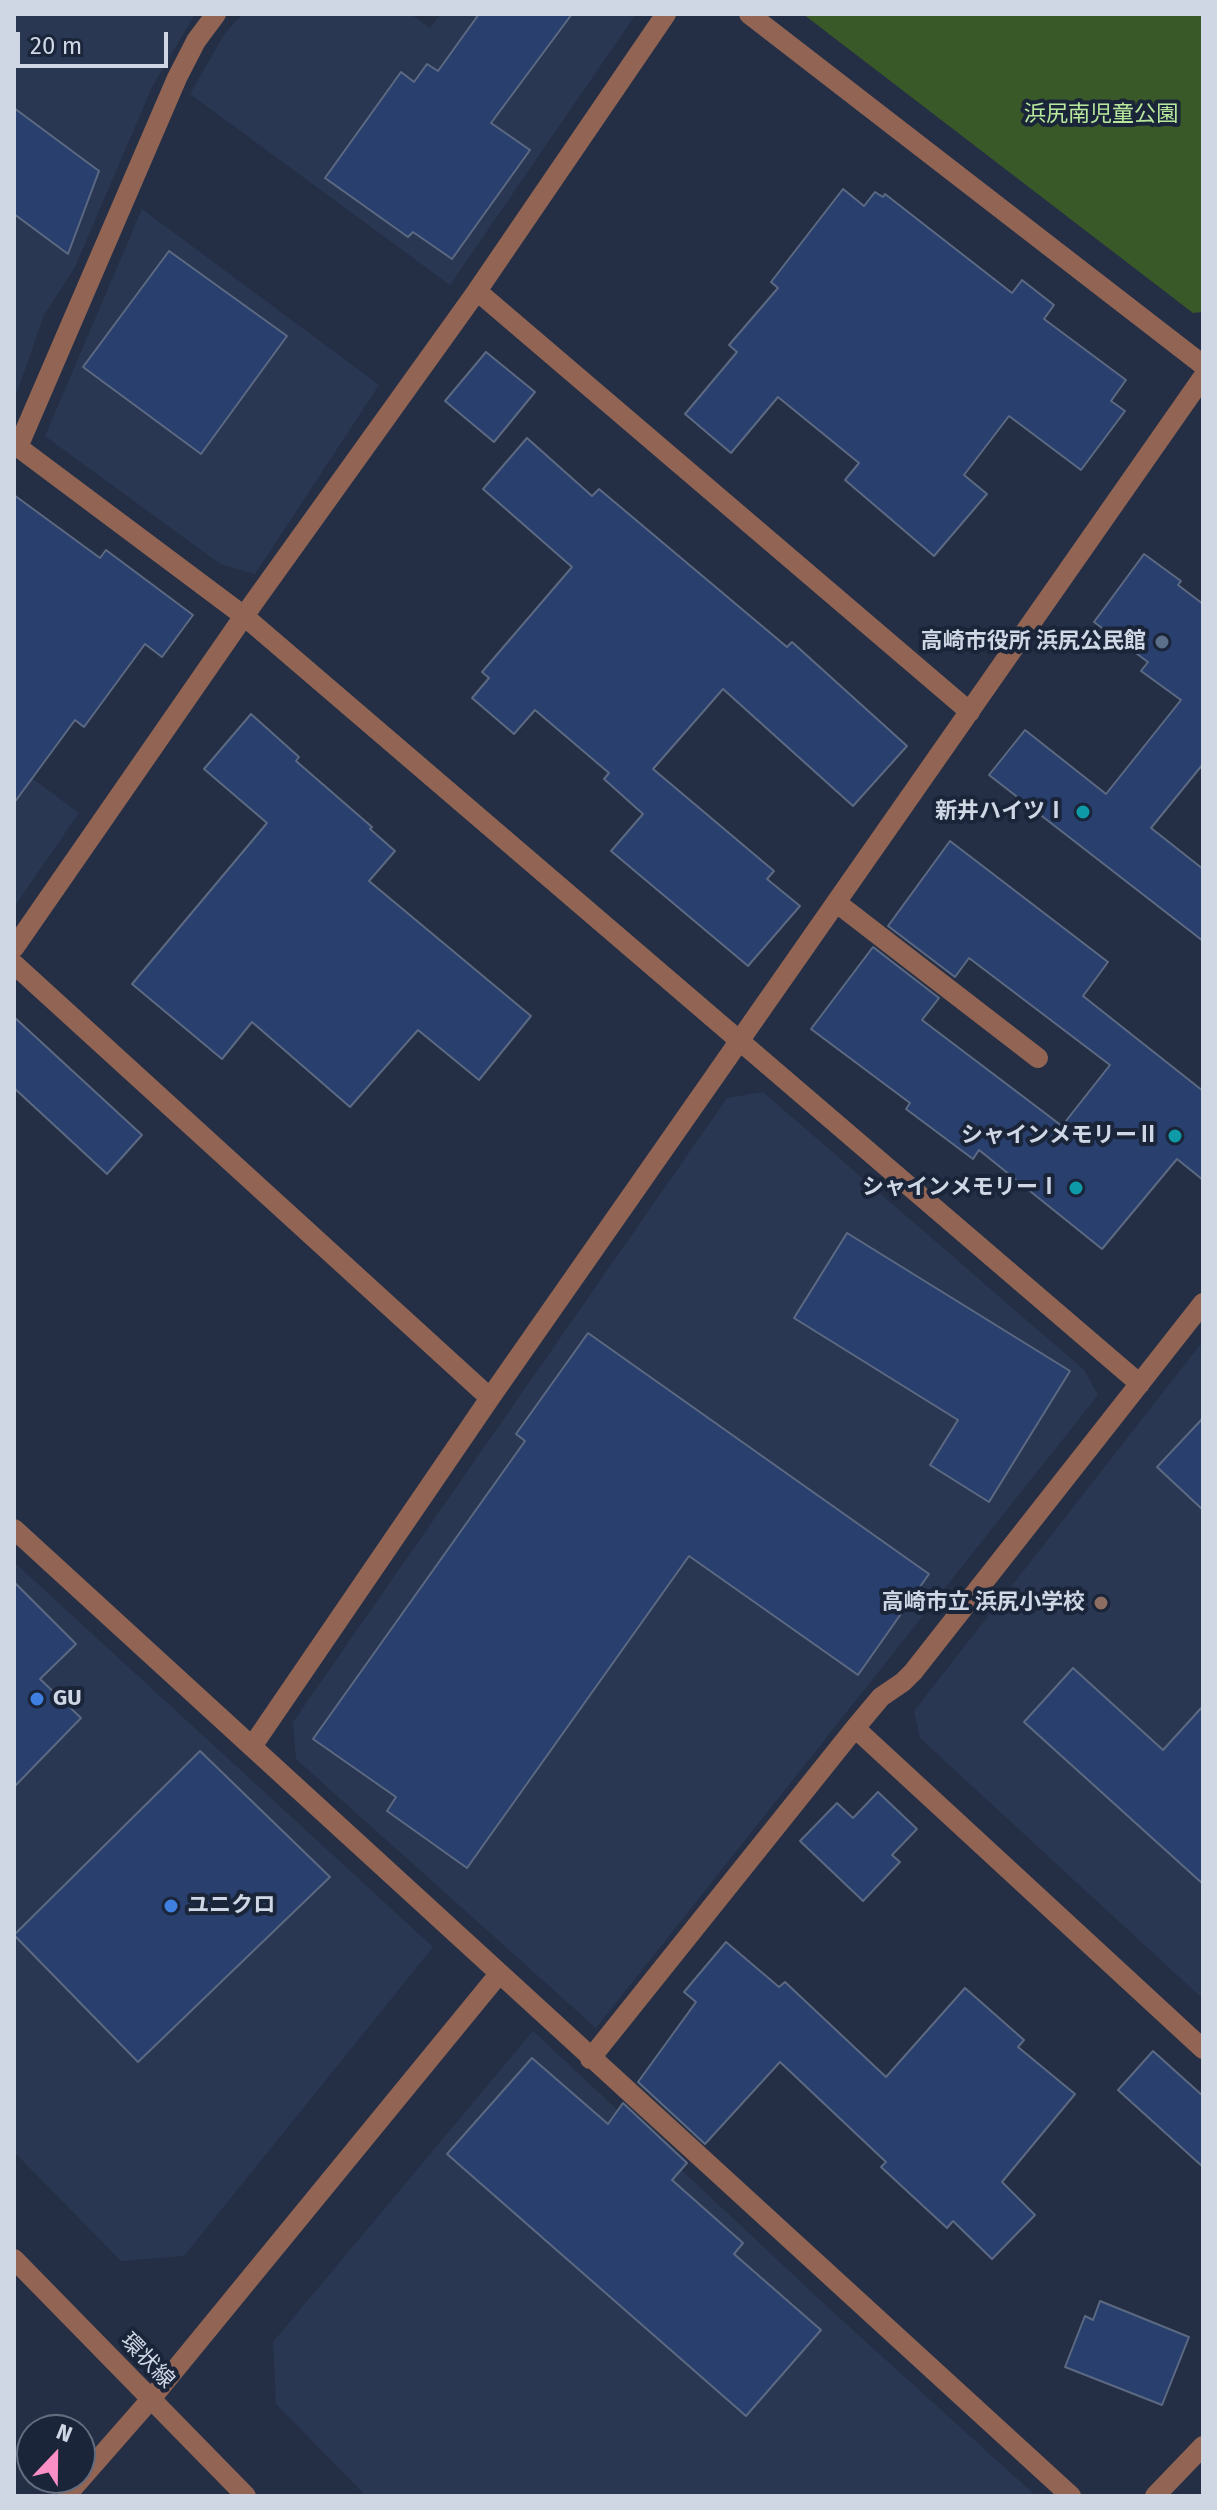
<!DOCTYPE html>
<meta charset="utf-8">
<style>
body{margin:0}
#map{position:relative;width:1217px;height:2510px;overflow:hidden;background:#242f45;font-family:"Fira Sans",sans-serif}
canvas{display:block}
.frame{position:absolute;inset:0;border:16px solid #cfd7e5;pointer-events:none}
.north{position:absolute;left:16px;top:2414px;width:80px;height:80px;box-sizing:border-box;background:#1a253a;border:2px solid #626c7e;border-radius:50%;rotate:22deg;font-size:22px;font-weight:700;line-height:32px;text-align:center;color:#cfd7e5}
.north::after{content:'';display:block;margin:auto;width:28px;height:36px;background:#fa8fc6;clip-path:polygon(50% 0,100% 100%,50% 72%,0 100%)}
.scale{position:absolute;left:16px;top:32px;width:152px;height:36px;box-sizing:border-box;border:4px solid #cfd7e5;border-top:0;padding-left:10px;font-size:24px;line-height:28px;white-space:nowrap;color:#cfd7e5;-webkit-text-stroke:6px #1a253a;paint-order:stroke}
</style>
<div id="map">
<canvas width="1217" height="2510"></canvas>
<div class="frame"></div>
<div class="north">N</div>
<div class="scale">20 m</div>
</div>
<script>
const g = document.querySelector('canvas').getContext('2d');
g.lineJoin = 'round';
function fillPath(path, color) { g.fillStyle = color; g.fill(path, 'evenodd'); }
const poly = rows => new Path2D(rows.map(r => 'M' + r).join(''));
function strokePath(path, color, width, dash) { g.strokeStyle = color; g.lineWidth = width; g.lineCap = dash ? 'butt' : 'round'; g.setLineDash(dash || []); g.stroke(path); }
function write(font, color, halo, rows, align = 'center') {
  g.font = font + ' "Fira Sans","Noto Sans JP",sans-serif'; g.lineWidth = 8; g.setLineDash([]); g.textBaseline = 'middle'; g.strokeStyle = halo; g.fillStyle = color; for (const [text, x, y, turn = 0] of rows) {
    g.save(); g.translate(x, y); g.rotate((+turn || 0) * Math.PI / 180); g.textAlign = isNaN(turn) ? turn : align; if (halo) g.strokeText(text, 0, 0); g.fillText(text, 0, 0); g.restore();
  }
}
fillPath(poly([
 [14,14,195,14,153,85,75,267,44,315,14,401],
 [243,14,411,14,430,28,441,14,636,14,450,285,190,94,225,33],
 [142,209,379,385,255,574,220,564,45,436],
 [14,765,79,813,14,907],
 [763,1092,1084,1370,1098,1395,596,2028,296,1759,293,1722,727,1098],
 [1203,1341,1203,1999,920,1738,914,1711],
 [14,1562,433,1947,184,2256,121,2261,14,2152],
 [533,2031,833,2312,1036,2496,366,2496,276,2404,273,2342]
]), '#2a3753');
fillPath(poly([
 [803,14,1203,14,1203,312,1193,313]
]), '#3a5928');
const building = poly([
 [479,14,572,14,491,123,530,150,452,259,413,232,408,237,325,178,401,72,414,82,427,64,438,71,479,14],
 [14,108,99,171,68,254,14,214,14,108],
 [843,189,864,206,875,192,883,197,885,194,1012,293,1022,280,1054,305,1044,319,1126,380,1111,401,1125,411,1081,470,1009,416,964,475,987,494,934,556,845,480,859,463,778,397,731,453,685,414,737,352,729,345,778,288,771,282,843,189],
 [169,251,287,336,201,454,83,367,169,251],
 [486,352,535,392,494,442,445,401,486,352],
 [527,438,592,496,599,489,787,647,792,642,907,746,853,806,723,689,653,769,774,871,767,879,800,906,748,966,611,851,643,814,604,779,609,773,535,710,514,734,472,698,489,678,482,672,572,567,483,489,527,438],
 [14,495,100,558,106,550,193,615,162,657,145,644,84,727,75,720,14,803,14,495],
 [1144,554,1181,581,1178,585,1203,604,1203,764,1151,828,1203,869,1203,941,989,775,1025,730,1106,794,1181,700,1141,671,1148,662,1094,622,1144,554],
 [251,714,299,757,296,761,372,827,370,829,395,851,369,881,531,1016,479,1080,418,1030,350,1107,252,1022,222,1059,132,984,267,823,204,769,251,714],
 [950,841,1108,962,1083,996,1203,1091,1203,1180,1177,1159,1102,1249,979,1150,973,1159,906,1109,910,1103,811,1029,873,947,939,998,922,1020,1062,1126,1110,1065,969,958,955,977,888,926,950,841],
 [14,1017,142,1135,107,1174,14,1088,14,1017],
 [847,1233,1070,1371,989,1502,930,1465,958,1420,794,1318,847,1233],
 [588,1333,929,1574,858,1675,689,1556,467,1868,387,1811,396,1797,313,1739,525,1441,516,1434,588,1333],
 [1203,1418,1203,1510,1157,1467,1203,1418],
 [14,1582,76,1644,40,1679,81,1718,14,1787,14,1582],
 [1073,1668,1163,1750,1203,1706,1203,1884,1024,1722,1073,1668],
 [200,1751,330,1877,138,2062,14,1935,200,1751],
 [878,1792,917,1829,892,1855,900,1862,863,1901,800,1841,837,1803,853,1818,878,1792],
 [726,1942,779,1987,785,1982,886,2077,965,1988,1024,2040,1018,2047,1075,2094,1002,2182,1035,2215,992,2259,953,2221,947,2228,881,2167,886,2162,780,2062,705,2144,638,2082,696,2002,684,1992,726,1942],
 [1153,2051,1203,2096,1203,2167,1118,2090,1153,2051],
 [532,2058,608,2124,623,2103,687,2163,672,2180,743,2243,734,2254,821,2330,746,2416,447,2154,532,2058],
 [1100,2301,1189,2337,1162,2405,1065,2367,1085,2316,1093,2320,1100,2301]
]);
fillPath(building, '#293f6d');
strokePath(building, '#5c6982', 2);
strokePath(poly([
 [749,14,1203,365],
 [477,291,970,712],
 [14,444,244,616,1140,1384],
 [18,447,177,78,196,41,216,14],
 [837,903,1038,1058],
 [14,948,244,616,477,291,666,14],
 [14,964,490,1398],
 [14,1529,1071,2496],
 [855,1728,1203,2049],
 [253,1745,490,1398,1203,377],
 [590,2059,855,1728,881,1697,903,1682,913,1672,1203,1303],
 [14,2259,246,2496],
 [66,2496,151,2399,499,1974],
 [1155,2496,1203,2446]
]), '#926454', 20);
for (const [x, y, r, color] of [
 [1162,642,8,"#5c6f8a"],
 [1083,812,8,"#0f9aa8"],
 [1175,1136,8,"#0f9aa8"],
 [1076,1188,8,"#0f9aa8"],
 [1101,1603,8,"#8d6e63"],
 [37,1699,8,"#3f7fe0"],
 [171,1906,8,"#3f7fe0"]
]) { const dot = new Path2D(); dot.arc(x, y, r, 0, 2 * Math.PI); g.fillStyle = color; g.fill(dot); strokePath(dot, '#1a253a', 3); }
write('22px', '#b7e89c', '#1a253a', [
 ["浜尻南児童公園",1101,115]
]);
write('bold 22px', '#cfd7e5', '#1a253a', [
 ["高崎市役所 浜尻公民館",1146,642],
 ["新井ハイツⅠ",1067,812],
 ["シャインメモリーⅡ",1159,1136],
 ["シャインメモリーⅠ",1060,1188],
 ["高崎市立 浜尻小学校",1085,1603],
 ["GU",53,1699,"left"],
 ["ユニクロ",187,1906,"left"]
], 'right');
write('22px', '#cfd7e5', '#1a253a', [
 ["環状線",147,2361,46]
]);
</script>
